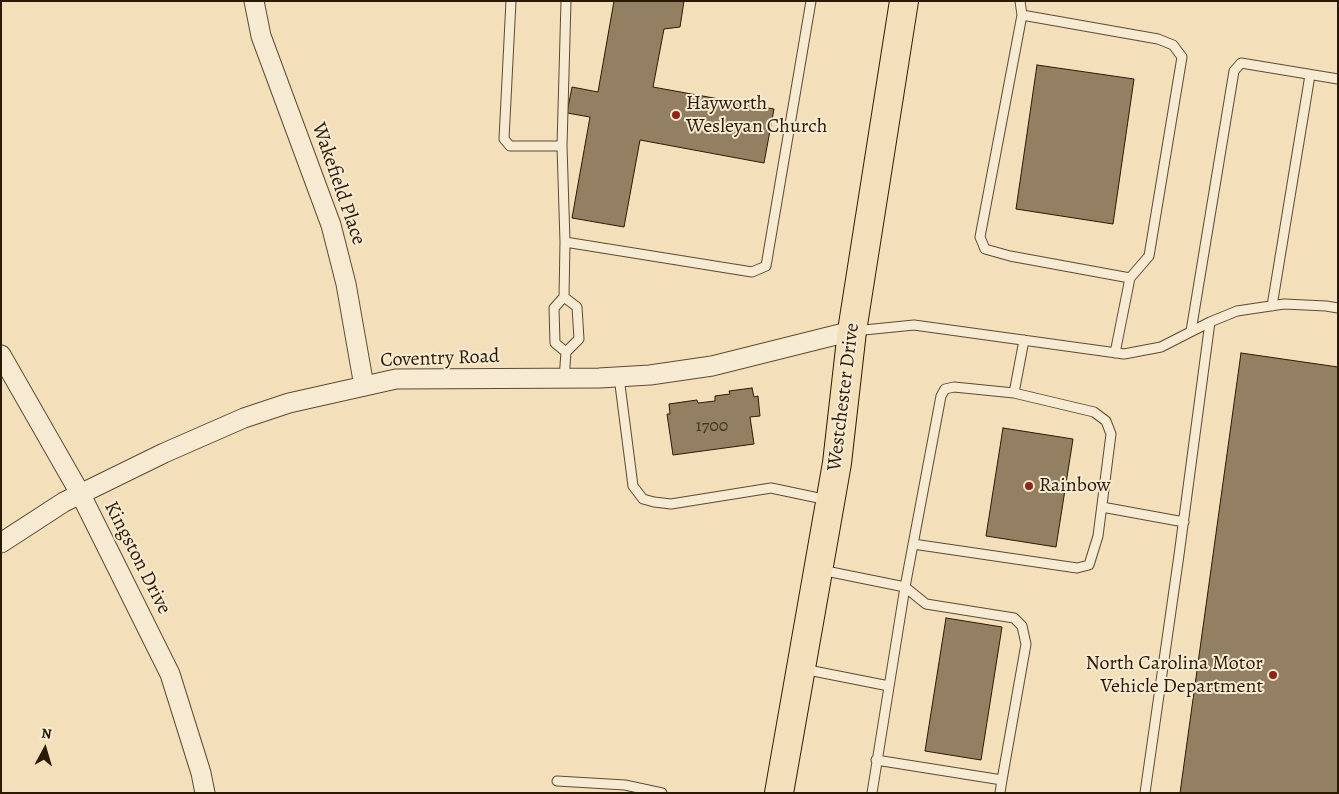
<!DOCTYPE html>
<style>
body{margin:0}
#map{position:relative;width:1339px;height:794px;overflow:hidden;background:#f3dfba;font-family:Alegreya,serif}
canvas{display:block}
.frame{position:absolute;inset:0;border:2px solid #2a1a03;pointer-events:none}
.north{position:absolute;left:20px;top:724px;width:50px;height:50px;-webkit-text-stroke:4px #f7ead2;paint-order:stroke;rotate:6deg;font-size:14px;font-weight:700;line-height:20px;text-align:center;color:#2a1a03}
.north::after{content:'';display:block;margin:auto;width:18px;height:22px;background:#2a1a03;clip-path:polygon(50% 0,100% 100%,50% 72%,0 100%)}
</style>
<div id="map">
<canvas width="1339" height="794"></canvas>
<div class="frame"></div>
<div class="north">N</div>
</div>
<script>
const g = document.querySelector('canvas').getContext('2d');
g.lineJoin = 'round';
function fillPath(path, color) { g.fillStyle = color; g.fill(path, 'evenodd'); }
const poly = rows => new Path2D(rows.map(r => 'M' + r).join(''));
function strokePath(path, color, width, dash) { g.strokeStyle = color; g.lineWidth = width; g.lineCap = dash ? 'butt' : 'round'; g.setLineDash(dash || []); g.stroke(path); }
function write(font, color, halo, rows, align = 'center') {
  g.font = font + ' Alegreya,serif'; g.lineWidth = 4; g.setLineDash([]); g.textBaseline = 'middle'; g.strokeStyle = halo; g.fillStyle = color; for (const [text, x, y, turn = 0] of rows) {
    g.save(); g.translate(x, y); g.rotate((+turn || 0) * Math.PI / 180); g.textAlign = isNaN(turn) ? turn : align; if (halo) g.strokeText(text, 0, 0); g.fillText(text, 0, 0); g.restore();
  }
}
const building = poly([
 [614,1,684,1,680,27,664,29,653,87,774,109,764,163,640,140,624,227,572,218,590,117,567,113,572,87,598,92,614,1],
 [1037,65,1134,79,1113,224,1016,209,1037,65],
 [1241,353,1338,367,1338,793,1180,793,1241,353],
 [752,388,754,397,758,396,760,416,750,417,754,444,673,455,667,414,670,414,669,404,697,400,698,403,715,401,715,396,730,394,729,391,752,388],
 [1003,428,1073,439,1056,547,986,536,1003,428],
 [946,618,1002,627,981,760,925,751,946,618]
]);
fillPath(building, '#938062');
strokePath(building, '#2a1a03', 1);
const lane = poly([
 [511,1,504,139,510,146,562,146],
 [1020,1,1022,15,980,237,985,249,1010,256,1130,278,1115,353],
 [1022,15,1158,39,1173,45,1182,57,1149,256,1130,278],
 [565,242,752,272,766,266,811,1],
 [564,297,565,242,562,146,566,1],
 [1272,306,1310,75],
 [1210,322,1237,311,1284,304,1326,306,1338,308],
 [854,331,914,325,1124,354,1161,347,1210,322,1179,555,1145,793],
 [1191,331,1234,71,1241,63,1338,79],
 [619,377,633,486,643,499,654,502,671,504,771,488,828,500],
 [564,379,566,352,579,339,577,307,564,297,554,308,555,343,566,352],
 [1102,507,1184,522],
 [913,544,1077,568,1089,565,1098,536,1111,434,1106,421,1094,412,1014,393],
 [821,570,905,587,926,604,1014,618,1022,626,1026,644,1002,780,876,760],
 [803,669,889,686],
 [557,781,625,785,662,793],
 [872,793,905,587,941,396,945,389,954,387,1014,393,1024,340],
 [1000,793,1002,780]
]);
const street = poly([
 [254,1,261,36,331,225,346,284,364,386],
 [1,355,81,495,170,674,201,773,205,793],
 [1,543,64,502,164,453,244,418,289,403,396,379,599,378,650,375,712,366,852,331]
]);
const primary = poly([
 [779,793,837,463,852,331,904,1]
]);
strokePath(lane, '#5c4b31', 11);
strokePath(street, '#5c4b31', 21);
strokePath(primary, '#2a1a03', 30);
strokePath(lane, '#f7ead2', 9);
strokePath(street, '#f7ead2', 19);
strokePath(primary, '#f3dfba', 28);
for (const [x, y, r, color] of [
 [676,115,5,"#8f2418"],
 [1029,486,5,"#8f2418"],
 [1273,675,5,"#8f2418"]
]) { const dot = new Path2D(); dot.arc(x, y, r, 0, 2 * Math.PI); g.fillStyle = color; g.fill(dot); strokePath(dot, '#f7ead2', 2); }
write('18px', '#44341b', null, [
 ["1700",712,427]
]);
write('20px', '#2a1a03', '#f7ead2', [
 ["Hayworth",686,104],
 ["Wesleyan Church",686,127],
 ["Rainbow",1039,486],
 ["North Carolina Motor",1263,664,"right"],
 ["Vehicle Department",1263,687,"right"]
], 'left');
write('20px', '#2a1a03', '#f7ead2', [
 ["Wakefield Place",338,184,71],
 ["Coventry Road",440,359,-2],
 ["Westchester Drive",844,397,-83],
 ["Kingston Drive",137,558,63]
]);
</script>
